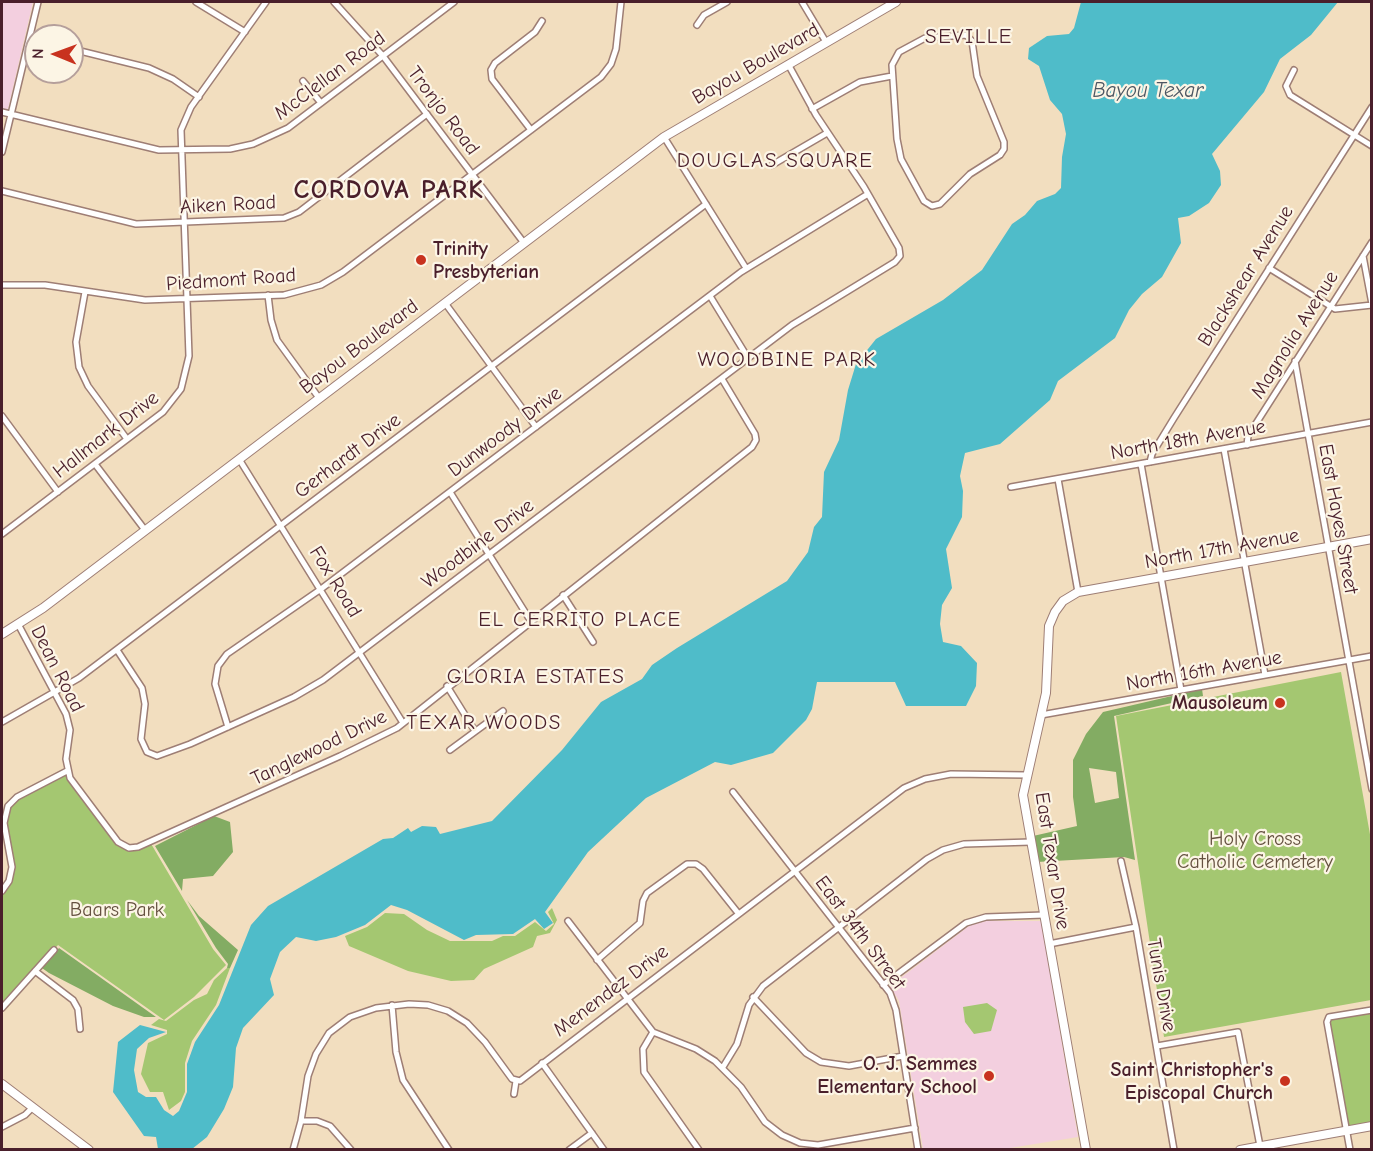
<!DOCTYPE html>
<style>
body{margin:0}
#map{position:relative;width:1373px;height:1151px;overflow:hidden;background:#f2debf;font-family:"Comic Neue",sans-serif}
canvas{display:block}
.frame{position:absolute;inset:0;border:3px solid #4a1f2b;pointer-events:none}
.north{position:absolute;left:24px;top:24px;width:60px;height:60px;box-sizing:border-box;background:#fcf5e5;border:2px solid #b59f9b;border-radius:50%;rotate:271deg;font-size:16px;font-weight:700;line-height:24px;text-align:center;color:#4a1f2b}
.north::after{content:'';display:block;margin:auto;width:21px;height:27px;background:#c8321e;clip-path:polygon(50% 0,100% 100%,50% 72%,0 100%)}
</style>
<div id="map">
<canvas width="1373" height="1151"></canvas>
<div class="frame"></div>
<div class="north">N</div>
</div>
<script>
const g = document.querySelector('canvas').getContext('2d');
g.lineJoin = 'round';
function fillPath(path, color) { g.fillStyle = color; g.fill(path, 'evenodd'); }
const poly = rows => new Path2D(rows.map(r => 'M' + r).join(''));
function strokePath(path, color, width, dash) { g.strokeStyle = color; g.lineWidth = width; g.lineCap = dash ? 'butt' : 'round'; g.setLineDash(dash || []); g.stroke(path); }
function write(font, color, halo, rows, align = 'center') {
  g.font = font + ' "Comic Neue",sans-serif'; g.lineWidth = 4.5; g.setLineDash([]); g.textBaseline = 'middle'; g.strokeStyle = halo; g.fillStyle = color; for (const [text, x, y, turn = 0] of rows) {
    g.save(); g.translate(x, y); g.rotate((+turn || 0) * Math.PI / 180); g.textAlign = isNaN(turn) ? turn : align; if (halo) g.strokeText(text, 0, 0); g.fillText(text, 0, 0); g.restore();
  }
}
fillPath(poly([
 [2,2,33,2,8,109,4,110,2,109],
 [986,921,1041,921,1078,1137,1004,1149,923,1149,899,1001,890,986,969,926]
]), '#f3cfdf');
fillPath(poly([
 [1341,672,1371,840,1371,1000,1164,1037,1116,716],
 [67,771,118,842,129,848,150,842,213,949,226,965,194,997,164,1020,58,945,2,1008,2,891,11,875,4,823,12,801],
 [552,908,557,920,550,933,537,936,533,947,484,969,474,980,451,981,408,971,349,946,345,936,367,927,385,913,404,914,427,930,450,941,492,941,503,936,515,936,535,922,546,931,554,924,548,912],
 [227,968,230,968,216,1005,192,1041,185,1063,185,1092,181,1101,169,1110,163,1092,150,1092,141,1074,148,1043,167,1034,167,1030,151,1025,159,1019,166,1021,194,1000,207,994,214,980],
 [987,1003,997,1010,991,1031,974,1034,965,1022,963,1007],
 [1371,1010,1371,1126,1347,1131,1329,1017]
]), '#a4c771');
fillPath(poly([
 [1202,689,1203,696,1114,716,1135,860,1124,857,1037,862,1033,836,1077,826,1073,797,1073,760,1086,734,1103,712],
 [1089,768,1116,772,1119,798,1095,803],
 [214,816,230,822,233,852,213,876,183,879,182,891,155,846],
 [187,900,199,916,238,950,230,968,227,968,228,964,216,948],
 [59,948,156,1017,144,1017,113,1006,49,973,42,968]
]), '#83ac63');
fillPath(poly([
 [1081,2,1338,2,1311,35,1280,59,1264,92,1212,154,1220,171,1221,185,1209,203,1189,216,1178,218,1181,243,1162,277,1142,294,1129,310,1115,338,1058,381,1050,400,1000,444,965,453,960,476,963,491,962,517,946,549,952,588,942,605,940,624,943,642,961,646,977,663,976,686,966,706,906,706,895,682,817,682,812,709,806,720,773,753,731,765,715,762,646,798,588,852,545,912,553,923,544,929,535,919,513,934,476,935,464,940,407,910,391,905,365,925,336,937,316,941,296,937,280,952,270,979,274,995,243,1028,236,1048,233,1087,224,1109,207,1137,192,1149,158,1149,156,1137,144,1136,113,1092,118,1042,140,1025,166,1032,149,1038,137,1049,134,1070,138,1092,146,1097,156,1097,164,1110,173,1116,179,1111,187,1092,187,1064,195,1042,219,1005,251,925,268,906,383,839,393,838,408,828,411,832,422,826,436,827,440,834,492,821,562,750,601,702,642,679,652,665,677,648,787,581,808,552,814,527,822,517,824,472,839,440,848,390,856,364,876,339,943,300,982,270,1012,224,1025,215,1037,201,1055,194,1061,188,1062,157,1066,134,1062,114,1050,100,1039,66,1028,59,1029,48,1047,36,1069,34,1074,28]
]), '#4fbcc9');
const street = poly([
 [196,2,245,32],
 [334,2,383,56,524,243],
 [802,2,826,42],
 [697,25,704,15,727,2],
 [966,35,972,41,977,76,1004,142,1004,149,1000,155,970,174,940,204,932,206,924,201,901,159,897,139,892,65,899,52,925,38,966,35],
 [72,49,149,68,173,79,199,97],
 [1294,70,1286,86,1290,95,1372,146],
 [303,81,321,103],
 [812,109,860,82,892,76],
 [2,112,159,150,230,149,253,144,288,128,454,2],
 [531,130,492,79,491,70,495,63,535,32,542,21],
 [664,137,746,268],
 [2,152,38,2],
 [772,165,827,133],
 [2,191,136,224,284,218,299,212,427,114],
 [1363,256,1372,304],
 [1269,268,1335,309,1372,305],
 [2,285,45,285,145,300,284,295,321,285,343,272,601,77,611,64,616,49,621,2],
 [85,292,76,342,79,367,88,386,127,439],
 [268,295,271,320,277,340,319,398],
 [710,296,748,358],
 [445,303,536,427],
 [1295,361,1372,789],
 [2,416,58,492],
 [1247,445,1248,436,1372,242],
 [1224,449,1265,675],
 [239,459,403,723],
 [1150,462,1152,454,1174,418,1372,107],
 [95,464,145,530],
 [1141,464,1181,690],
 [1058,479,1078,592],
 [1011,487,1372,422],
 [450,492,530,620],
 [2,534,163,412,181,389,189,356,181,130,191,107,266,2],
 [563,595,593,642],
 [18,624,66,714,70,730,66,759,70,778,118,842,129,848,138,847,340,756,397,728,752,447,756,440,755,434,722,379],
 [117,650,142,688,145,704,141,739,147,752,157,756,190,744,294,697,323,680,792,325,895,262,900,256,899,248,864,187,816,115,788,64],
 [447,686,475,731],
 [1041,715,1372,656],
 [2,722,79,678,706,204],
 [228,727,215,684,218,666,227,654,321,589,741,272,868,194],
 [450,750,503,711],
 [733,792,890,993,896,1010,918,1150],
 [1121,861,1136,927,1174,1150],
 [2,891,9,881,12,867,4,823,8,806,17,797,67,771],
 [568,921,653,1032,696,1049,715,1061,741,1087,765,1122,782,1135,800,1143,818,1145,915,1128],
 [1049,944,1136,927],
 [597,960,640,923,643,901,647,893,687,864,696,864,703,869,738,913],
 [35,971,73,1000,78,1009,80,1029],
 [883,985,966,923,986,917,1044,915],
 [753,997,806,1053,821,1062,849,1066,903,1056],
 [392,1005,396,1052,403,1080,449,1150],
 [2,1008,54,950],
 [653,1032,643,1049,644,1072,699,1150],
 [1157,1046,1238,1032,1260,1146],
 [542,1063,604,1150],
 [723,1067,737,1044,749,1005,763,986,927,859,943,850,964,844,1031,842],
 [514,1094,516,1081],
 [301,1121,317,1121,330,1126,351,1150],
 [2,1127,25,1115,33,1107],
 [293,1150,301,1121,308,1076,316,1054,329,1033,350,1017,376,1008,409,1004,428,1005,448,1011,467,1023,485,1042,512,1079,520,1081,904,788,925,779,951,774,1026,775],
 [569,1150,592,1133],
 [1350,1150,1327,1022,1329,1017,1372,1010]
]);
const secondary = poly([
 [2,634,43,608,664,137,896,2],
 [2,1084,89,1150],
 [1086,1150,1023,795,1046,693,1049,626,1055,612,1063,601,1078,592,1372,539],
 [1240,1150,1372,1126]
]);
strokePath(street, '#9e7e75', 8);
strokePath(secondary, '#9e7e75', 10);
strokePath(street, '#fff', 5);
strokePath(secondary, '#fff', 8);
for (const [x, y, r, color] of [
 [421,260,6,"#c8321e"],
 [1280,703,6,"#c8321e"],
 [989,1076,6,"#c8321e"],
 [1285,1081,6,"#c8321e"]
]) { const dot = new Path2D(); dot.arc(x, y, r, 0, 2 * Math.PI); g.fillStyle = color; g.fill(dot); strokePath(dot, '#fcf5e5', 2); }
write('20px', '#4a1f2b', '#fcf5e5', [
 ["Bayou Boulevard",756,64,-30],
 ["McClellan Road",330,76,-37],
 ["Tronjo Road",443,111,53],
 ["Aiken Road",228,205,-3],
 ["Blackshear Avenue",1246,276,-58],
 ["Piedmont Road",231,280,-4],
 ["Magnolia Avenue",1295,335,-58],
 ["Bayou Boulevard",359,347,-37],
 ["Dunwoody Drive",505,432,-37],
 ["Hallmark Drive",106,435,-38],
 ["North 18th Avenue",1188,440,-10],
 ["Gerhardt Drive",348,456,-37],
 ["East Hayes Street",1338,519,80],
 ["Woodbine Drive",478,544,-37],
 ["North 17th Avenue",1222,549,-10],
 ["Fox Road",335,582,58],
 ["Dean Road",57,669,63],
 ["North 16th Avenue",1204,671,-10],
 ["Tanglewood Drive",319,748,-26],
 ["East Texar Drive",1052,861,81],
 ["East 34th Street",860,933,53],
 ["Tunis Drive",1161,985,80],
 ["Menendez Drive",611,991,-37]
]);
write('bold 20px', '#4a1f2b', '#fcf5e5', [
 ["Trinity",433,249,"left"],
 ["Presbyterian",433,272,"left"],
 ["Mausoleum",1268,703],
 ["O. J. Semmes",977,1064],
 ["Elementary School",977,1087],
 ["Saint Christopher's",1273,1070],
 ["Episcopal Church",1273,1093]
], 'right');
write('20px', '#655140', '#fcf5e5', [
 ["Holy Cross",1255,839],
 ["Catholic Cemetery",1255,862],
 ["Baars Park",117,910]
]);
g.letterSpacing = '1.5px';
write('21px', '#4a1f2b', '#fcf5e5', [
 ["SEVILLE",969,37],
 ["DOUGLAS SQUARE",775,161],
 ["WOODBINE PARK",787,360],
 ["EL CERRITO PLACE",580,620],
 ["GLORIA ESTATES",536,677],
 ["TEXAR WOODS",484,723]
]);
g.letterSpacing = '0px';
write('italic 21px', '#4c5662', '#fcf5e5', [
 ["Bayou Texar",1148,91]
]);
g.letterSpacing = '1.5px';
write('bold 26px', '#4a1f2b', '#fcf5e5', [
 ["CORDOVA PARK",389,191]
]);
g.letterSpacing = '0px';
</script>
